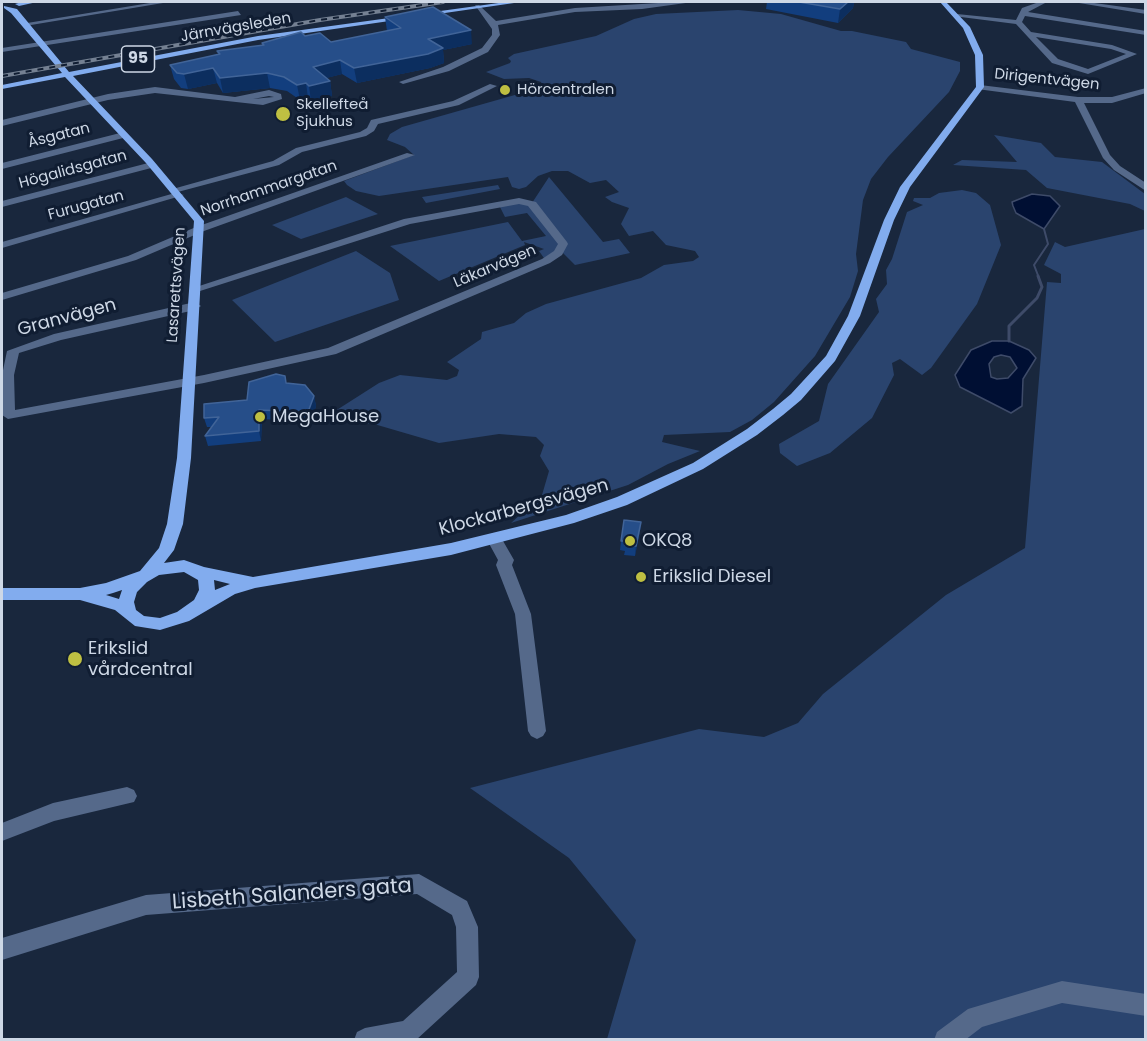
<!DOCTYPE html>
<meta charset="utf-8">
<style>
body{margin:0}
#map{position:relative;width:1147px;height:1041px;overflow:hidden;background:#19273d;font-family:Poppins,sans-serif}
canvas{display:block}
.frame{position:absolute;inset:0;border:3px solid #ced8e6;pointer-events:none}
</style>
<div id="map">
<canvas width="1147" height="1041"></canvas>
<div class="frame"></div>
</div>
<script>
const g = document.querySelector('canvas').getContext('2d');
g.lineJoin = 'round';
function fillPath(path, color) { g.fillStyle = color; g.fill(path, 'evenodd'); }
const poly = rows => new Path2D(rows.map(r => 'M' + r).join(''));
function strokePath(path, color, width, dash) { g.strokeStyle = color; g.lineWidth = width; g.lineCap = dash ? 'butt' : 'round'; g.setLineDash(dash || []); g.stroke(path); }
function write(font, color, halo, rows, align = 'center') {
  g.font = font + ' Poppins,sans-serif'; g.lineWidth = 6; g.setLineDash([]); g.textBaseline = 'middle'; g.strokeStyle = halo; g.fillStyle = color; for (const [text, x, y, turn = 0] of rows) {
    g.save(); g.translate(x, y); g.rotate((+turn || 0) * Math.PI / 180); g.textAlign = isNaN(turn) ? turn : align; if (halo) g.strokeText(text, 0, 0); g.fillText(text, 0, 0); g.restore();
  }
}
fillPath(poly([
 [738,10,781,14,841,31,852,31,906,42,911,49,960,62,960,71,949,92,888,157,871,179,863,200,856,254,858,271,850,297,815,356,774,402,752,420,730,432,664,435,662,442,700,451,668,464,628,485,511,523,542,495,549,471,540,456,544,445,536,437,499,434,439,443,374,424,343,422,332,413,379,383,400,375,447,380,457,376,459,370,447,362,481,339,482,332,514,323,526,313,546,304,641,278,664,265,693,261,699,257,695,251,666,245,653,231,629,236,621,224,629,208,612,202,605,197,619,192,606,180,590,183,568,171,552,171,538,176,526,187,519,189,512,187,508,177,379,196,356,191,347,185,344,181,414,155,405,147,387,140,390,134,402,127,543,87,541,82,529,78,504,79,486,72,510,63,511,61,508,58,514,54,596,36,634,19,656,14],
 [994,135,1041,143,1055,157,1102,162,1145,194,1145,211,1130,204,1047,188,1026,170,953,165,962,160,1017,162],
 [549,177,603,242,619,239,630,253,575,265,560,250,546,261,539,251,544,249,524,242,525,245,439,281,390,246,508,222,522,241,546,236,527,213,505,217,498,203,532,203],
 [498,185,500,189,426,203,422,197],
 [962,190,976,193,990,205,1001,245,977,304,931,368,922,375,900,359,892,363,894,375,872,418,830,453,797,466,780,453,779,444,819,421,828,384,879,312,876,299,887,284,886,270,892,259,907,212,923,205,913,201,914,198,930,198,939,193],
 [346,197,378,214,301,239,272,225],
 [1145,229,1145,1039,607,1039,636,940,569,858,470,788,699,729,764,737,798,723,823,694,946,595,1025,548,1047,282,1061,283,1061,274,1044,265,1055,242,1065,247],
 [356,251,390,273,399,300,275,342,232,300]
]), '#2a446e');
const water = poly([
 [1032,194,1050,196,1060,206,1044,229,1016,213,1013,206,1012,202,1032,194],
 [992,341,1009,341,1029,350,1036,358,1023,379,1022,406,1011,413,960,387,955,375,971,350,992,341],
 [1001,355,1010,357,1017,368,1008,378,997,379,991,377,989,364,994,357,1001,355]
]);
fillPath(water, '#000f33');
strokePath(water, '#3e4b69', 1.5);
strokePath(poly([
 [1039,278,1034,265,1048,244,1044,229]
]), '#3e4b69', 2);
strokePath(poly([
 [1009,341,1009,326,1037,298,1042,287,1038,276]
]), '#3e4b69', 3);
fillPath(poly([
 [156,2,169,2,25,26,21,24,156,2],
 [675,2,693,2,642,9,575,12,498,25,500,35,488,52,449,71,403,84,399,82,443,67,482,48,492,35,492,29,475,5,479,5,496,21,575,8,675,2],
 [1039,2,1047,2,1028,12,1146,31,1146,35,1025,16,1022,22,1031,32,1112,45,1137,54,1088,74,1052,63,1016,24,953,16,957,14,1016,20,1022,8,1039,2],
 [1036,37,1111,49,1126,54,1088,69,1058,59,1036,37],
 [1073,2,1087,2,1146,10,1146,14,1073,2],
 [238,11,241,15,2,52,2,48,238,11],
 [490,84,497,86,459,105,378,124,374,131,366,136,302,152,279,165,174,193,169,190,273,161,296,148,360,132,367,128,371,120,453,101,490,84],
 [980,85,1078,97,1112,97,1146,88,1146,93,1112,103,1084,103,1110,155,1120,166,1146,183,1146,191,1114,170,1103,158,1075,102,977,89,976,87,980,85],
 [155,87,235,97,269,90,281,94,282,99,263,105,155,93,108,100,2,126,2,120,108,94,155,87],
 [269,96,274,97,253,99,269,96],
 [124,132,127,133,127,137,2,169,2,163,124,132],
 [407,153,415,155,204,231,136,260,2,300,2,293,128,256,196,227,407,153],
 [152,162,155,163,155,167,2,207,2,201,152,162],
 [175,193,184,195,2,248,2,242,175,193],
 [519,198,536,202,567,242,568,244,562,255,550,263,336,354,204,383,8,419,2,415,2,375,7,351,54,334,195,302,201,306,195,310,61,340,19,353,14,375,15,410,204,375,328,348,542,259,554,251,558,244,528,206,519,204,410,224,200,291,196,292,190,289,404,219,519,198],
 [494,533,499,534,514,560,512,565,531,614,546,731,543,736,537,739,531,736,528,731,515,614,496,565,498,560,486,538,494,533],
 [127,787,134,790,137,796,134,802,54,821,2,841,2,823,53,803,127,787],
 [419,874,467,901,478,927,479,977,476,985,416,1040,354,1040,357,1032,365,1028,403,1021,457,972,456,927,452,915,417,894,146,915,2,960,2,938,146,895,419,874],
 [1062,981,1146,994,1146,1016,1062,1003,982,1027,965,1040,934,1040,937,1032,968,1009,1062,981]
]), '#55698a');
fillPath(poly([
 [22,2,37,2,19,6,15,4,22,2],
 [506,2,521,2,258,40,73,76,152,159,204,221,191,458,183,524,174,550,164,563,184,560,204,567,253,577,451,543,566,515,617,497,693,463,747,429,773,409,791,394,826,356,848,316,884,220,900,187,976,87,975,55,963,28,940,2,946,2,970,27,983,55,984,87,910,187,894,220,860,316,835,361,801,400,783,415,757,435,703,469,627,505,574,523,451,555,255,588,235,594,189,621,160,630,135,626,115,610,80,600,2,600,2,588,80,588,106,583,140,571,159,548,167,524,177,458,194,221,146,163,65,77,2,89,2,85,62,73,11,13,4,8,4,6,17,9,69,72,258,36,506,2],
 [184,572,198,580,199,590,194,600,177,612,160,618,144,616,136,610,134,602,137,592,147,582,159,575,184,572],
 [214,580,230,584,215,590,214,580],
 [122,590,119,599,106,595,113,593,122,590]
]), '#82acee');
const rail = poly([
 [2,76,320,20,443,2]
]);
strokePath(rail, '#748092', 4);
strokePath(rail, '#101d32', 2, [6]);
fillPath(poly([
 [767,2,854,2,853,8,838,23,766,9],
 [385,17,472,44,443,50,444,63,430,68,357,83,342,74,326,78,330,81,332,96,311,101,308,98,300,100,287,91,270,88,223,93,217,83,188,89,181,88,174,79,170,65,218,54,217,51,262,45,262,43,305,36,331,42,387,31],
 [286,383,314,396,316,406,311,422,262,419,261,441,208,446,205,436,212,427,207,427,204,418],
 [641,522,640,531,635,556,624,555,625,551,620,550,621,541]
]), '#123e7e');
fillPath(poly([
 [848,2,854,2,853,8,838,23,840,9],
 [471,30,472,44,443,50,444,63,430,68,357,83,354,68,428,39],
 [340,60,342,74,315,81,313,67],
 [213,68,217,83,188,89,184,74],
 [267,73,270,88,223,93,220,78],
 [330,81,332,96,311,101,309,86],
 [306,83,308,98,300,100,297,85],
 [314,396,316,406,311,422,308,412],
 [259,410,262,419,261,441,259,431],
 [641,522,640,531,635,556,636,546]
]), '#0c2e5f');
const building = poly([
 [799,2,848,2,840,9,799,2],
 [433,7,471,30,428,39,443,48,428,54,354,68,340,60,313,67,330,81,309,86,306,83,297,85,284,77,267,73,220,78,213,68,184,74,177,73,170,65,220,54,217,51,264,45,262,43,301,32,305,36,320,33,331,42,401,28,385,17,433,7],
 [276,374,285,376,286,383,305,385,314,396,308,412,259,410,259,431,205,436,219,417,204,418,204,404,247,400,249,382,276,374],
 [624,520,641,522,636,546,625,545,625,541,621,541,624,520]
]);
fillPath(building, '#264e89');
strokePath(building, '#416498', 1.5);
for (const [x, y, r, color] of [
 [505,90,6,"#bebf42"],
 [283,114,8,"#bebf42"],
 [260,417,6,"#bebf42"],
 [630,541,6,"#bebf42"],
 [641,577,6,"#bebf42"],
 [75,659,8,"#bebf42"]
]) { const dot = new Path2D(); dot.arc(x, y, r, 0, 2 * Math.PI); g.fillStyle = color; g.fill(dot); strokePath(dot, '#101d32', 2); }
write('15px', '#ced8e6', '#101d32', [
 ["Järnvägsleden",236,28,-10],
 ["Dirigentvägen",1047,80,6],
 ["Åsgatan",59,136,-14],
 ["Högalidsgatan",73,170,-15],
 ["Norrhammargatan",269,189,-19],
 ["Furugatan",86,206,-15],
 ["Läkarvägen",495,267,-23],
 ["Lasarettsvägen",177,285,-86]
]);
write('15px', '#ced8e6', '#101d32', [
 ["Hörcentralen",517,90],
 ["Skellefteå",296,105],
 ["Sjukhus",296,122]
], 'left');
for (const [x, y, w] of [
 [138,59,33]
]) { const box = new Path2D(); box.roundRect(x - w / 2, y - 13, w, 26, 4.5); g.fillStyle = '#101d32'; g.fill(box); strokePath(box, '#ced8e6', 1.5); }
write('bold 16px', '#ced8e6', null, [
 ["95",138,59]
]);
write('18px', '#ced8e6', '#101d32', [
 ["Granvägen",67,318,-15],
 ["Klockarbergsvägen",524,508,-15]
]);
write('18px', '#ced8e6', '#101d32', [
 ["MegaHouse",272,417],
 ["OKQ8",642,541],
 ["Erikslid Diesel",653,577],
 ["Erikslid",88,649],
 ["vårdcentral",88,670]
], 'left');
write('21px', '#ced8e6', '#101d32', [
 ["Lisbeth Salanders gata",292,895,-4]
]);
</script>
